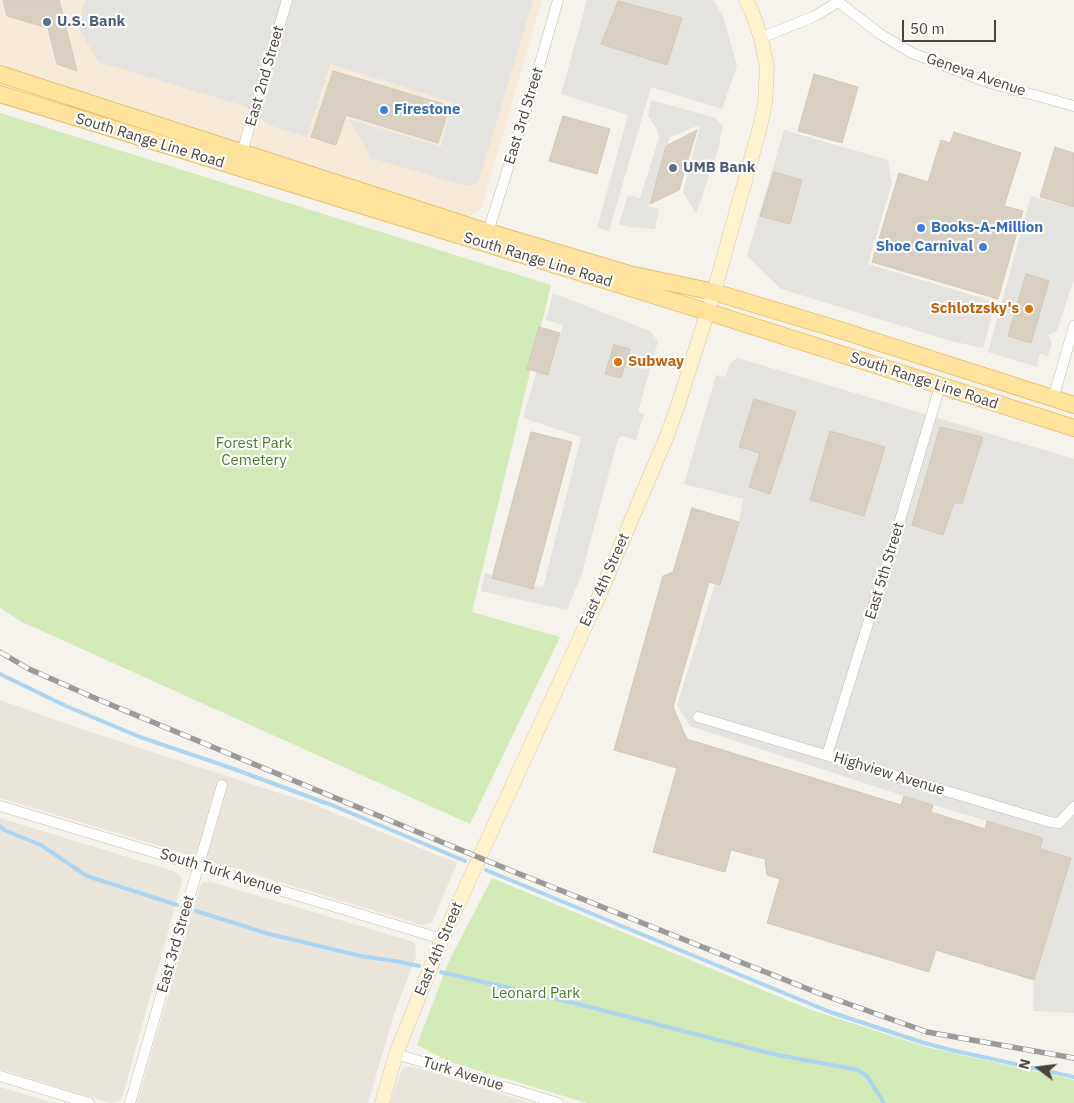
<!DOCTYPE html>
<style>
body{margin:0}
#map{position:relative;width:1074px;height:1103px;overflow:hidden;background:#f6f3ec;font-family:"IBM Plex Sans",sans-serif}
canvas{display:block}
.north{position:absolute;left:1014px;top:1043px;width:50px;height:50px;-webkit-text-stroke:4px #fff;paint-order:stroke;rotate:285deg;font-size:14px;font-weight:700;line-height:20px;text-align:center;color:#4b4439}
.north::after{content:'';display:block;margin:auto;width:18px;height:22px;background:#4b4439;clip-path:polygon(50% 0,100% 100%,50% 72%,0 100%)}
.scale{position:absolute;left:902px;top:20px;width:94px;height:22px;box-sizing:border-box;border:2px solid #4b4439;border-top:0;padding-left:6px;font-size:15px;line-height:18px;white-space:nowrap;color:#4b4439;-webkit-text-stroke:4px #fff;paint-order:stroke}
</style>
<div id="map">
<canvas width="1074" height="1103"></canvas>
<div class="north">N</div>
<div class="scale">50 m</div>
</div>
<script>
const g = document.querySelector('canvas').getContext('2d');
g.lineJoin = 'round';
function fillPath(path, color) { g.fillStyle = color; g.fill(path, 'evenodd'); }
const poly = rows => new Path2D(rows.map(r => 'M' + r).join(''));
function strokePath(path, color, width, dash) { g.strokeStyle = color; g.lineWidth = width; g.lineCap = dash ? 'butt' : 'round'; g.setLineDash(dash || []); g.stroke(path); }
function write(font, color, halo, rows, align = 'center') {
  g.font = font + ' "IBM Plex Sans",sans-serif'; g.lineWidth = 4.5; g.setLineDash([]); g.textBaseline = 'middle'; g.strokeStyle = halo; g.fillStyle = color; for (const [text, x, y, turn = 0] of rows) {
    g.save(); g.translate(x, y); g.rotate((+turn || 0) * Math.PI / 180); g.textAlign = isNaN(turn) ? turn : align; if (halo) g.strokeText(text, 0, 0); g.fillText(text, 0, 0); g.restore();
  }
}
fillPath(poly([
 [0,700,78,728,310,803,457,863,433,920,430,923,422,925,0,798],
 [0,818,176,872,181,877,182,881,122,1098,118,1101,110,1103,0,1069],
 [208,881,411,941,415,944,416,956,394,1014,368,1103,137,1103,200,887,202,883],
 [411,1066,530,1103,390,1103,401,1072,404,1068],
 [0,1087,53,1103,0,1103]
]), '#eae5da');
fillPath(poly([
 [0,0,542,0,482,206,478,212,468,216,460,215,141,115,124,104,0,66]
]), '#f7ead8');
fillPath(poly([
 [0,113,551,285,472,612,560,637,470,824,22,622,0,608],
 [492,878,811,1010,926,1047,1074,1080,1074,1103,587,1103,450,1062,417,1045,448,963]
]), '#d2eab5');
fillPath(poly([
 [85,0,533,0,478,183,467,186,371,158,349,119,441,147,452,102,330,64,307,137,271,126,244,106,99,62,77,26],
 [587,0,713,0,723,16,737,66,722,109,651,87,609,231,597,228,628,115,561,94],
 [651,100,716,118,723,126,718,149,696,214,683,192,700,125,670,137,648,206,659,209,655,229,628,227,619,224,628,195,640,198,659,138,657,129,648,116],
 [784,130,888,160,892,183,868,264,996,302,983,348,951,341,781,289,747,256],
 [1031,196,1074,208,1074,279,1057,331,1048,335,1052,342,1048,356,1040,354,1037,367,988,352],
 [553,293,650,331,658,341,638,412,644,414,636,440,622,436,618,439,581,576,567,610,481,591,485,573,543,588,581,437,523,418,537,370,550,372,563,325,546,320],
 [738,358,1074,459,1074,1013,1033,1011,1034,980,1071,858,1040,849,1043,838,904,796,690,726,677,705,715,584,720,585,739,522,743,499,684,484,716,375,725,377,731,362]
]), '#e5e3e0');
strokePath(poly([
 [0,674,66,706,140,737,234,769,334,806,465,861],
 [0,826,4,830,41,845,87,876,177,905],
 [486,870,830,1012,921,1042,951,1050,1074,1077],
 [196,911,269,934,319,946,361,956,401,962,419,966],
 [441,972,578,1004,773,1054,858,1070,867,1076,884,1103]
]), '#a9d4f2', 4);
const building = poly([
 [3,0,59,0,77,71,57,64,48,28,7,16,3,0],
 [618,1,682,18,667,65,601,44,618,1],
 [333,71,450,106,438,143,346,115,336,145,311,137,333,71],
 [814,74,858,87,842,143,798,131,814,74],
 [563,116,610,129,597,174,549,161,563,116],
 [697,130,679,190,650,204,666,146,697,130],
 [954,132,1021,153,1004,206,1023,211,998,299,872,262,899,173,928,182,941,140,950,143,954,132],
 [1055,147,1074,153,1074,207,1040,197,1055,147],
 [774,172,802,180,790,224,760,216,774,172],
 [1026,274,1049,281,1031,343,1008,336,1026,274],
 [539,327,560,333,548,375,527,369,539,327],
 [614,345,630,349,621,378,605,374,614,345],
 [754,399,796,412,770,494,749,487,760,453,739,447,754,399],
 [940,427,983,437,962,503,954,503,943,535,912,525,940,427],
 [830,431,885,447,864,516,810,500,830,431],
 [531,432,572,442,533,589,492,578,531,432],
 [692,508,739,522,720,585,709,582,673,707,687,739,901,805,904,796,933,805,931,812,985,829,987,821,1043,838,1040,849,1071,858,1034,980,936,950,929,972,767,923,780,879,767,875,765,859,731,850,725,872,653,852,677,768,614,750,663,576,673,572,692,508]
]);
fillPath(building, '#d8cfc1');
strokePath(building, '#d3c7b4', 1);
const street = poly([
 [836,0,880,34,912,53,987,82,1074,106],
 [761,38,815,16,838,2],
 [242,152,287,0],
 [488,232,533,88,558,0],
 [1053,399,1074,326],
 [698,717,1050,822,1059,823,1074,807],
 [827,755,895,537,940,386],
 [0,806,442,939],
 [396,1054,558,1103],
 [0,1076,89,1103],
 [130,1103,222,785]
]);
const secondary = poly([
 [382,1103,396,1054,442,939,596,603,667,436,679,402,714,292,760,127,765,103,767,68,761,38,752,12,746,0]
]);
const primary = poly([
 [0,74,488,232,629,274,714,292,840,330,1074,405],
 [0,94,708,312,1074,428]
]);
strokePath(street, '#c2bbae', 11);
strokePath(secondary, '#d6c79b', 15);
strokePath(primary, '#e6c16a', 18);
strokePath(street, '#fff', 10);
strokePath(secondary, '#fff3cd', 14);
strokePath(primary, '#ffe39c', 16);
const rail = poly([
 [0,652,29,669,97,699,502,867,818,993,927,1032,1074,1058]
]);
strokePath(rail, '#9a9a9a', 5.5);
strokePath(rail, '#fff', 4, [11]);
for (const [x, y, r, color] of [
 [47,22,5,"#5c6f8a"],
 [384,110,5,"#3f7fe0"],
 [673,168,5,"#5c6f8a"],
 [921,228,5,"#3f7fe0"],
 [983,247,5,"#3f7fe0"],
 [1029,309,5,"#e8710a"],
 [618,362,5,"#e8710a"]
]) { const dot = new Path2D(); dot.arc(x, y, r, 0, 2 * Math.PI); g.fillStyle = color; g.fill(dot); strokePath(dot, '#fff', 2); }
write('bold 15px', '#4e5e75', '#fff', [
 ["U.S. Bank",57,22],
 ["UMB Bank",683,168]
], 'left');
write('15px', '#4b4439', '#fff', [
 ["Geneva Avenue",976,75,19],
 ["East 2nd Street",265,76,-74],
 ["East 3rd Street",524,116,-73],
 ["South Range Line Road",150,141,17],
 ["South Range Line Road",538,260,17],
 ["South Range Line Road",924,381,18],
 ["East 5th Street",885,571,-73],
 ["East 4th Street",605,580,-66],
 ["Highview Avenue",889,774,17],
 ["South Turk Avenue",221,872,17],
 ["East 3rd Street",176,944,-74],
 ["East 4th Street",439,949,-67],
 ["Turk Avenue",463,1074,17]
]);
write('bold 15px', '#366cbe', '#fff', [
 ["Firestone",394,110],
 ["Books-A-Million",931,228],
 ["Shoe Carnival",973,247,"right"]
], 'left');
write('bold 15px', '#c56008', '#fff', [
 ["Schlotzsky's",1019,309],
 ["Subway",628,362,"left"]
], 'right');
write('15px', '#4a7f2a', '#fff', [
 ["Forest Park",254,444],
 ["Cemetery",254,461],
 ["Leonard Park",536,994]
]);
</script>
